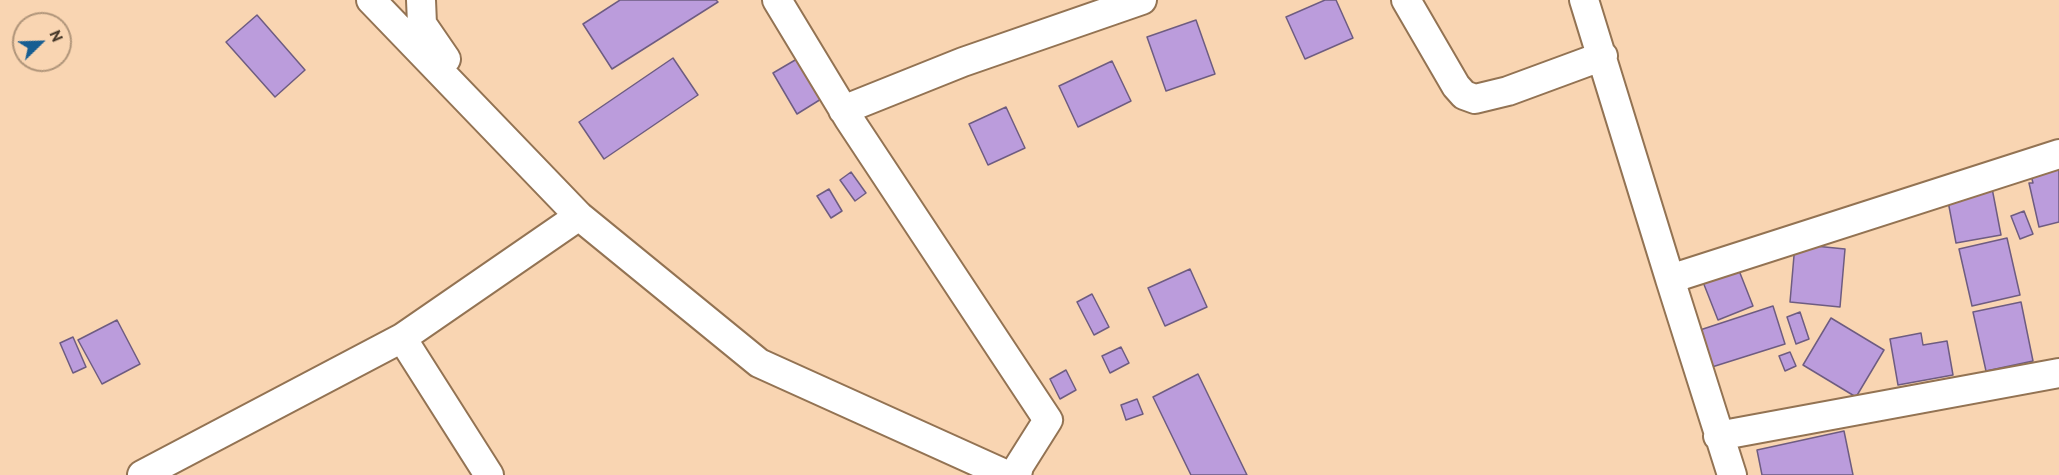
<!DOCTYPE html>
<style>
body{margin:0}
#map{position:relative;width:2059px;height:475px;overflow:hidden;background:#f9d5b2;font-family:"PT Sans",sans-serif}
canvas{display:block}
.north{position:absolute;left:12px;top:12px;width:60px;height:60px;box-sizing:border-box;background:#f9d5b2;border:2px solid #b0957a;border-radius:50%;rotate:67deg;font-size:16px;font-weight:700;line-height:24px;text-align:center;color:#423426}
.north::after{content:'';display:block;margin:auto;width:21px;height:27px;background:#175e92;clip-path:polygon(50% 0,100% 100%,50% 72%,0 100%)}
</style>
<div id="map">
<canvas width="2059" height="475"></canvas>
<div class="north">N</div>
</div>
<script>
const g = document.querySelector('canvas').getContext('2d');
g.lineJoin = 'round';
function fillPath(path, color) { g.fillStyle = color; g.fill(path, 'evenodd'); }
const poly = rows => new Path2D(rows.map(r => 'M' + r).join(''));
function strokePath(path, color, width, dash) { g.strokeStyle = color; g.lineWidth = width; g.lineCap = dash ? 'butt' : 'round'; g.setLineDash(dash || []); g.stroke(path); }
const building = poly([
 [620,0,716,0,718,2,612,69,583,24,620,0],
 [1325,0,1336,0,1353,38,1305,59,1286,17,1325,0],
 [257,15,305,70,275,97,226,42,257,15],
 [1196,20,1215,74,1166,91,1147,37,1196,20],
 [802,56,826,96,797,114,773,73,802,56],
 [673,58,698,95,604,159,579,122,673,58],
 [1112,61,1131,101,1078,127,1059,86,1112,61],
 [1006,107,1025,148,988,165,969,124,1006,107],
 [2059,166,2059,222,2039,227,2029,183,2033,183,2031,175,2059,166],
 [851,172,866,193,855,201,840,180,851,172],
 [1992,188,2001,235,1956,243,1947,196,1992,188],
 [829,189,842,211,831,218,817,196,829,189],
 [2024,211,2033,234,2020,239,2011,216,2024,211],
 [2007,238,2020,295,1972,306,1959,249,2007,238],
 [1795,244,1845,249,1840,307,1790,302,1795,244],
 [1738,268,1753,306,1718,320,1703,282,1738,268],
 [1190,269,1207,307,1165,326,1148,288,1190,269],
 [1092,294,1109,327,1094,335,1077,302,1092,294],
 [2021,302,2033,361,1986,371,1973,312,2021,302],
 [1773,306,1785,344,1712,367,1700,330,1773,306],
 [1800,312,1809,339,1796,344,1787,317,1800,312],
 [1831,318,1884,350,1856,397,1803,365,1831,318],
 [117,320,140,364,102,384,78,340,117,320],
 [1921,333,1923,345,1947,341,1953,375,1898,385,1890,339,1921,333],
 [73,337,86,367,73,373,60,343,73,337],
 [1121,347,1129,363,1110,373,1102,356,1121,347],
 [1790,352,1796,366,1785,371,1779,356,1790,352],
 [1066,370,1076,390,1060,399,1050,379,1066,370],
 [1198,374,1247,475,1191,475,1153,397,1198,374],
 [1137,399,1143,414,1126,420,1121,405,1137,399],
 [1844,431,1853,475,1762,475,1757,450,1844,431]
]);
fillPath(building, '#bb9cdc');
strokePath(building, '#6e5c81', 1.5);
const minor = poly([
 [371,0,579,216,759,363,1007,475],
 [421,0,422,24,446,59],
 [777,0,849,119,1048,420,1019,466,1017,475],
 [1406,0,1456,86,1464,95,1475,99,1508,91,1603,56],
 [1584,0,1670,279,2059,154],
 [843,110,963,62,1142,0],
 [1670,279,1732,475],
 [402,338,489,475],
 [1718,436,2059,373],
 [142,475,402,338,579,216]
]);
strokePath(minor, '#937353', 32);
strokePath(minor, '#fff', 28);
</script>
